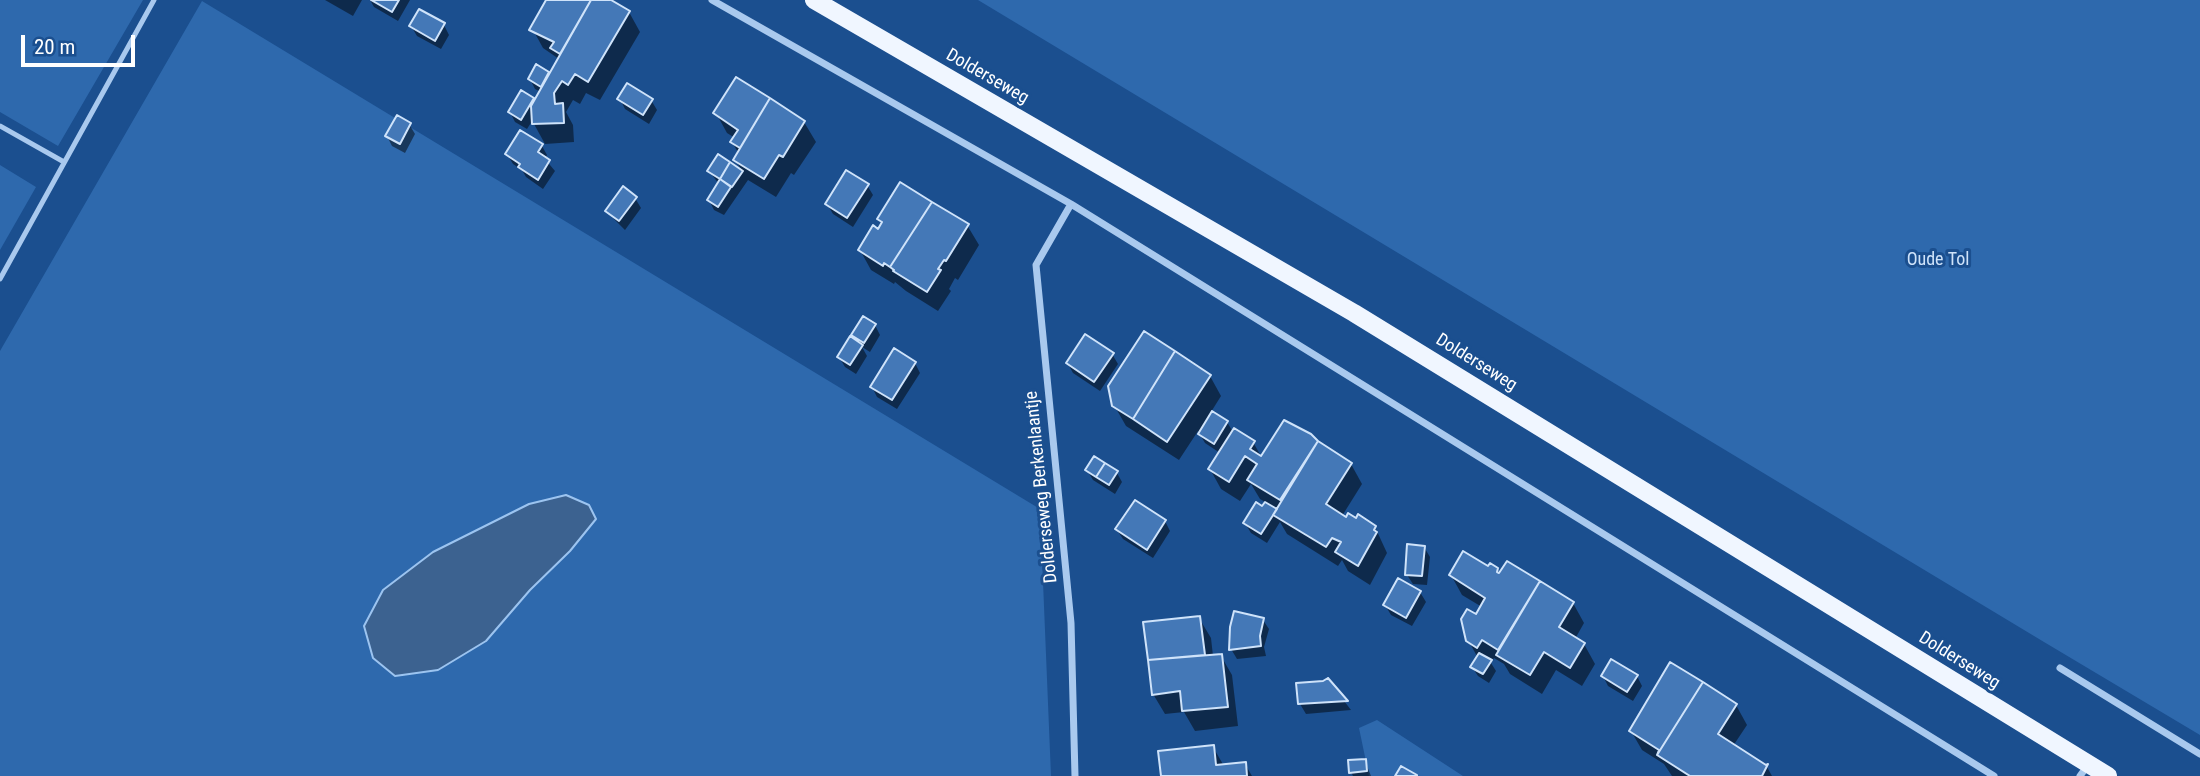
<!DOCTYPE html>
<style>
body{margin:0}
#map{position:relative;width:2200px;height:776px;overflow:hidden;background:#1b4f8f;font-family:"Roboto Condensed",sans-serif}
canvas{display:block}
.scale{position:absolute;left:21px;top:35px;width:114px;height:32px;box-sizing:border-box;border:4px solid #fff;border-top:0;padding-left:9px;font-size:21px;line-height:24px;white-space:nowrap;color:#fff;-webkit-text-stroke:5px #1b4f8f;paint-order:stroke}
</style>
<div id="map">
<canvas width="2200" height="776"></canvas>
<div class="scale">20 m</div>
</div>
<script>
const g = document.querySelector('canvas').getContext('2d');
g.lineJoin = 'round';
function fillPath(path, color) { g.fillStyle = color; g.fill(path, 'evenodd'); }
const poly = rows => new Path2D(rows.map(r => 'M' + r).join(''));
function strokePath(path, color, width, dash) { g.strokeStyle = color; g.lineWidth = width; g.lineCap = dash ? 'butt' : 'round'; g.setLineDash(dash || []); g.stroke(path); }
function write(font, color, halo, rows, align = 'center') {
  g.font = font + ' "Roboto Condensed",sans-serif'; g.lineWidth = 6; g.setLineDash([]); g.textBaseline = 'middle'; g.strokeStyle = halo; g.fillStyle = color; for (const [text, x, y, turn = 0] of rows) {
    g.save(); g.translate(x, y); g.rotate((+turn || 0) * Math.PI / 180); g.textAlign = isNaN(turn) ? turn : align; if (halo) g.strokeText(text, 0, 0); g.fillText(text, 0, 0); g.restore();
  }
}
fillPath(poly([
 [0,0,143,0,58,146,0,112],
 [978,0,2200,0,2200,735,2044,642],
 [202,1,1040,509,1051,776,0,776,0,351],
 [570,551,530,590,364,626,383,590],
 [0,165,36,187,0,250],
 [1377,720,1463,776,1369,776,1359,728]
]), '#2e69ad');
const water = poly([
 [566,495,589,505,596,519,570,551,530,590,486,641,438,670,395,676,373,658,364,626,383,590,433,552,529,504,566,495]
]);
fillPath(water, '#3c6290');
strokePath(water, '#9cc4f0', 2);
fillPath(poly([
 [325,0,362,0,353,16],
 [370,0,410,0,398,21,374,7],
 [548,0,608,0,629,12,640,32,600,100,586,93,580,104,573,100,566,112,573,125,574,142,545,144,534,124,534,118,527,129,515,122,510,112,533,99,535,103,541,92,535,89,530,79,548,73,549,76,559,59,543,48,532,28],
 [444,25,449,35,441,49,417,36,411,26],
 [736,80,804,122,816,142,794,175,791,173,776,197,748,180,724,215,714,210,709,200,719,184,709,171,718,157,743,172,735,160,739,154,732,142,735,138,727,133,716,113],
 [620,99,651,100,657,110,649,124,625,109],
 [409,124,415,134,405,153,392,146,387,136],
 [542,146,547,155,545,159,555,171,543,189,526,177,522,170,513,164,507,154],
 [867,185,873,195,853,227,833,214,827,204],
 [635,198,641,208,625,230,614,219,608,209],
 [879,219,967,225,979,245,958,280,955,278,949,289,951,291,938,311,906,291,895,282,894,284,871,270,860,250,883,225],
 [875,325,880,335,870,352,862,347,867,356,856,374,845,367,839,357,858,344,853,335],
 [1112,354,1118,364,1100,391,1073,373,1068,364],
 [915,363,920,373,897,409,877,397,872,387],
 [1210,376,1221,396,1211,412,1227,422,1233,432,1253,442,1262,458,1316,443,1351,464,1362,484,1342,516,1375,527,1387,553,1370,585,1348,571,1342,560,1338,566,1287,534,1280,522,1267,543,1251,533,1245,523,1267,503,1260,499,1251,484,1240,501,1221,489,1210,469,1220,453,1205,443,1198,431,1179,460,1126,426,1114,405],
 [1087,470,1117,473,1122,482,1115,494,1093,480],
 [1165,521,1170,531,1153,558,1123,539,1117,530],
 [1424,547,1430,557,1427,585,1413,584,1407,575],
 [1507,563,1573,603,1584,623,1575,639,1584,644,1595,664,1582,686,1556,670,1542,694,1510,674,1504,664,1494,658,1491,663,1496,671,1489,683,1478,676,1472,667,1478,658,1468,640,1482,607,1462,595,1451,575,1488,568,1497,569,1500,575],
 [1420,592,1426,602,1412,626,1391,615,1385,605],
 [1199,618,1211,638,1213,656,1221,656,1232,675,1238,726,1195,731,1184,712,1165,714,1153,694,1145,624],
 [1263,620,1269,629,1264,647,1266,656,1237,659,1231,649],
 [1603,676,1637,676,1642,686,1633,701,1608,686],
 [1328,680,1351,710,1306,714,1300,704,1298,685,1324,683],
 [1736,705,1747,725,1733,746,1767,767,1772,776,1672,776,1664,764,1642,750,1631,731],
 [1213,747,1224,766,1245,764,1252,776,1163,776],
 [1365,761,1371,776,1353,776,1351,772]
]), '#0007');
const building = poly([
 [371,0,399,0,392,12,371,0],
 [546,0,591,0,560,54,550,48,554,42,529,30,546,0],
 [591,0,611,0,630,11,588,82,575,74,568,85,562,81,554,93,555,104,563,103,564,123,532,124,531,106,591,0],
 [419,9,445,23,435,41,409,26,419,9],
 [536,64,549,72,541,87,528,79,536,64],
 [736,77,770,98,740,148,730,142,738,130,713,113,736,77],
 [627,83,653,99,643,115,617,99,627,83],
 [521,90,534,98,521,120,508,112,521,90],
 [770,98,805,121,783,157,779,155,764,179,733,160,770,98],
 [397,115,411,123,400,144,385,136,397,115],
 [520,130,543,144,538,152,550,160,538,180,518,167,520,164,505,154,520,130],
 [718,154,730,162,720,179,707,171,718,154],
 [730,162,743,171,732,187,720,179,730,162],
 [846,170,869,184,847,218,825,204,846,170],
 [720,179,731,187,718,207,707,200,720,179],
 [900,182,932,202,890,267,884,263,883,266,858,250,873,225,878,229,882,222,877,219,900,182],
 [623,186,637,197,619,221,605,211,623,186],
 [932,202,969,224,946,261,944,260,938,269,941,270,927,292,893,271,894,270,890,267,932,202],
 [863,316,876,324,864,343,851,335,863,316],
 [1144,331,1175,351,1133,419,1112,406,1108,386,1144,331],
 [1085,334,1114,353,1094,382,1066,363,1085,334],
 [850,336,863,345,850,365,837,357,850,336],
 [894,348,916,362,892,400,870,387,894,348],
 [1175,351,1211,375,1167,442,1133,419,1175,351],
 [1212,411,1228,421,1214,444,1198,434,1212,411],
 [1284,420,1311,434,1318,441,1280,500,1247,480,1257,464,1245,456,1229,482,1208,469,1234,428,1255,441,1250,449,1261,456,1284,420],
 [1318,441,1352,463,1326,504,1346,517,1348,513,1356,518,1358,514,1376,526,1374,530,1377,532,1358,566,1335,552,1341,542,1332,538,1326,547,1273,515,1318,441],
 [1094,456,1105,463,1096,477,1085,470,1094,456],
 [1105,463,1118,471,1109,485,1096,477,1105,463],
 [1135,500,1166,520,1147,550,1115,529,1135,500],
 [1256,502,1262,506,1265,502,1277,509,1261,534,1243,523,1256,502],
 [1407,544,1425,546,1422,576,1405,575,1407,544],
 [1463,551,1488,566,1490,563,1498,568,1497,572,1499,573,1507,561,1540,581,1498,650,1482,640,1477,648,1466,641,1461,619,1467,609,1476,614,1485,598,1449,575,1463,551],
 [1398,578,1421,591,1406,618,1383,605,1398,578],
 [1540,581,1574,602,1559,627,1585,643,1570,668,1544,652,1530,675,1496,655,1540,581],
 [1234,611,1264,618,1260,636,1261,646,1229,650,1230,627,1234,611],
 [1200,616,1205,655,1148,660,1143,622,1200,616],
 [1479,653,1492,660,1483,674,1470,667,1479,653],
 [1222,654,1228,707,1182,711,1180,691,1152,695,1148,660,1222,654],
 [1611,659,1638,675,1627,692,1601,676,1611,659],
 [1670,662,1703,682,1657,755,1659,750,1629,731,1670,662],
 [1328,678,1348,701,1298,704,1296,683,1323,681,1328,678],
 [1703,682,1737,704,1718,734,1766,765,1768,764,1762,776,1690,776,1657,755,1703,682],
 [1214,745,1216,765,1246,762,1247,776,1161,776,1158,751,1214,745],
 [1366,759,1367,771,1349,773,1348,760,1366,759],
 [1401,766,1417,775,1417,776,1395,776,1401,766]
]);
fillPath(building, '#4478b7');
strokePath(building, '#cfe3fa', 2);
strokePath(poly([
 [0,126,64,162],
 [0,279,154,0]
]), '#a9c9ee', 5);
strokePath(poly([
 [712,0,1071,204,1994,776],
 [1071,204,1036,265,1071,623,1075,776],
 [2060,668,2200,754],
 [2080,776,2088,765]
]), '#a9c9ee', 7);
strokePath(poly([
 [814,0,1354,313,2108,776]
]), '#f0f6ff', 18);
write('18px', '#fff', '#1b4f8f', [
 ["Dolderseweg",987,77,30],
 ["Dolderseweg",1476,363,32],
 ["Dolderseweg Berkenlaantje",1042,487,-96],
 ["Dolderseweg",1959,661,32]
]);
write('18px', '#cfe3fa', '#1b4f8f', [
 ["Oude Tol",1938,260]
]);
</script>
